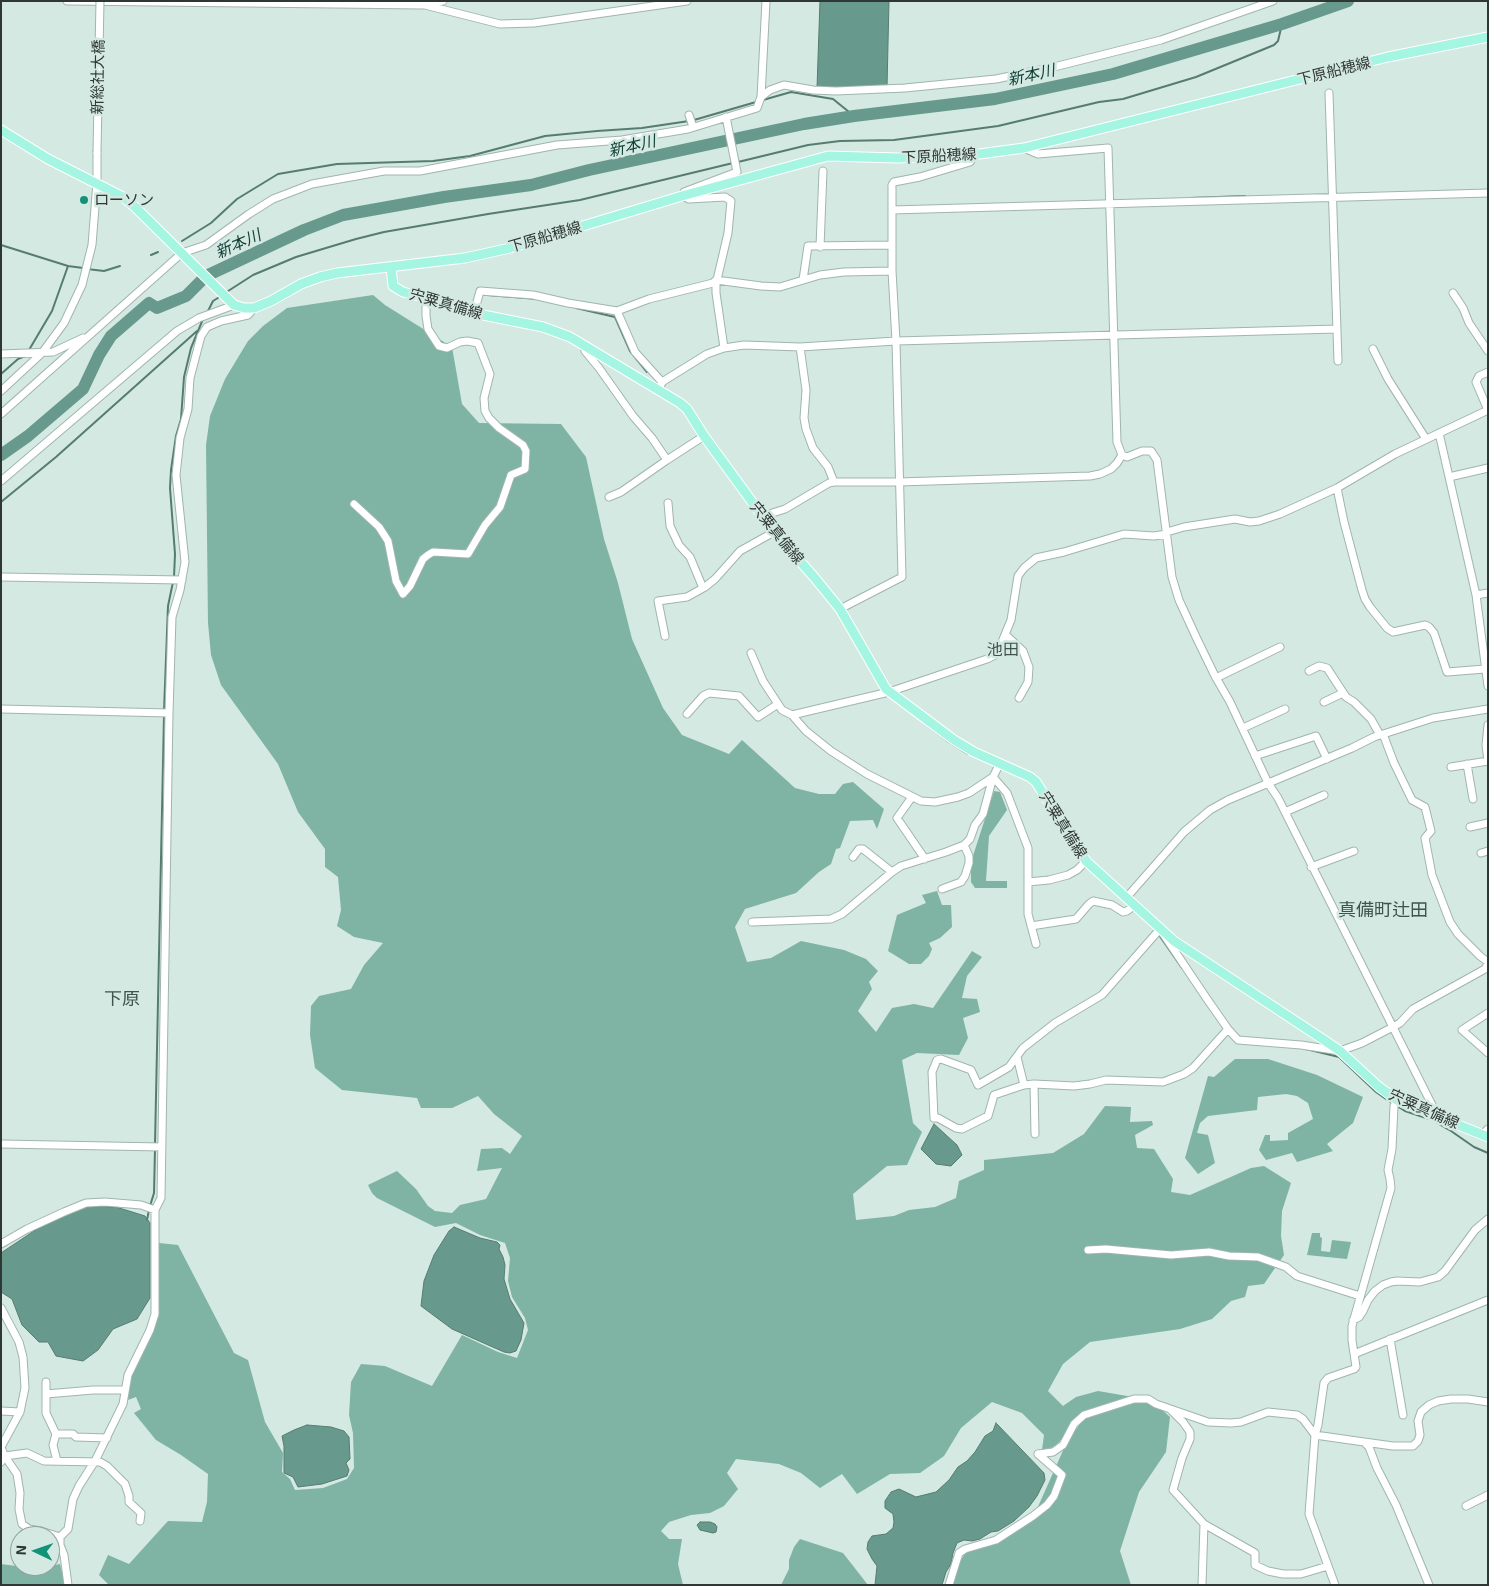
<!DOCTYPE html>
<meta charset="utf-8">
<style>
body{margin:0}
#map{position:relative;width:1489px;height:1586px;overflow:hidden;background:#d4e9e2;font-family:"Exo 2",sans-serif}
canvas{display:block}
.frame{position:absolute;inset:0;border:2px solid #2f3735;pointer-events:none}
.north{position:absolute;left:10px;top:1526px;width:50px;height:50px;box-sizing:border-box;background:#d4e9e2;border:1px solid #92a29d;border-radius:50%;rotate:273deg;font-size:14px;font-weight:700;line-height:20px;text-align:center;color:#2f3735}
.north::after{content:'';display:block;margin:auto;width:18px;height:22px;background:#119279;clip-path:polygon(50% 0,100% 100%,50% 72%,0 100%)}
</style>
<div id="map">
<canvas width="1489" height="1586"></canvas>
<div class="frame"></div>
<div class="north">N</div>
</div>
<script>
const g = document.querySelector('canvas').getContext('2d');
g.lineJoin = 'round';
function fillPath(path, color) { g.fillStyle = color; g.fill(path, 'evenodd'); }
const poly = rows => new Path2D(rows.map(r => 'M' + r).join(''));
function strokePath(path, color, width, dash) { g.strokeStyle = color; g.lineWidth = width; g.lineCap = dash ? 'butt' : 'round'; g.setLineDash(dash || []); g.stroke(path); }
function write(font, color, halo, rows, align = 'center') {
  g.font = font + ' "Exo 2","Noto Sans JP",sans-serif'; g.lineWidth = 5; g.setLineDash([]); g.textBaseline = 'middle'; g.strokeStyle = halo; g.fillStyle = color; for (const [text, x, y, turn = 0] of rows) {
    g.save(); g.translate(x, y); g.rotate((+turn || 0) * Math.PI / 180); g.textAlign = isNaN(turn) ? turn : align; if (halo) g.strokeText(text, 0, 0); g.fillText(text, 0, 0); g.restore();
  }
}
fillPath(poly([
 [373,295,385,305,452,347,462,404,479,423,561,424,586,457,604,539,618,583,632,639,663,708,682,735,729,754,742,740,795,788,819,794,835,794,843,784,853,782,884,809,877,829,873,820,850,821,840,848,836,849,831,864,819,872,796,893,745,909,735,927,747,962,771,958,801,941,844,950,866,959,878,971,869,982,872,989,858,1011,876,1032,892,1008,914,1004,933,1008,972,951,982,957,967,976,962,998,977,999,980,1012,963,1018,968,1038,959,1055,917,1053,902,1060,913,1123,922,1132,907,1165,887,1166,853,1194,856,1220,894,1216,909,1210,935,1207,956,1198,959,1181,984,1170,984,1160,1053,1153,1084,1134,1105,1106,1131,1107,1130,1122,1152,1121,1153,1125,1135,1135,1137,1148,1154,1149,1173,1179,1171,1192,1190,1195,1251,1168,1264,1166,1291,1183,1282,1211,1281,1236,1284,1255,1264,1284,1248,1286,1245,1297,1231,1301,1212,1319,1180,1329,1090,1342,1063,1364,1048,1391,1063,1406,1076,1397,1098,1391,1133,1397,1082,1413,1072,1421,1062,1439,1054,1447,1042,1450,1044,1435,1022,1413,992,1402,961,1428,944,1456,920,1473,890,1474,857,1494,842,1474,820,1488,801,1473,779,1464,736,1459,727,1473,738,1489,724,1506,710,1513,691,1515,669,1522,661,1531,669,1539,682,1539,678,1564,683,1585,109,1585,99,1575,108,1555,129,1564,168,1521,202,1522,207,1502,208,1474,181,1455,156,1440,134,1413,141,1409,136,1397,128,1400,130,1377,159,1316,159,1243,178,1245,234,1353,248,1360,265,1422,283,1453,282,1472,290,1479,295,1490,323,1488,347,1479,354,1468,353,1433,349,1415,351,1382,361,1364,385,1366,432,1386,462,1335,498,1352,517,1358,528,1330,525,1318,512,1297,508,1281,510,1258,505,1243,480,1235,456,1223,435,1227,377,1198,372,1193,368,1185,397,1171,416,1189,428,1206,435,1211,452,1213,460,1205,486,1199,502,1168,477,1171,481,1149,502,1148,510,1154,522,1136,494,1114,478,1096,452,1108,421,1108,417,1098,342,1090,315,1068,310,1035,311,1006,319,996,351,989,364,965,383,943,354,937,337,926,341,910,338,877,325,867,325,849,298,812,278,764,221,685,211,655,208,623,206,445,210,416,225,379,248,341,263,326,287,308],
 [994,791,1000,792,1007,810,989,836,986,881,1007,881,1007,888,975,888,971,882,971,862],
 [937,891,942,905,951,905,952,927,940,938,929,943,932,949,929,956,921,964,909,964,888,951,897,915,926,903,922,895],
 [1235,1059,1268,1059,1317,1075,1363,1097,1353,1123,1327,1144,1333,1151,1297,1162,1292,1153,1266,1160,1259,1150,1265,1135,1270,1135,1270,1141,1288,1140,1288,1133,1313,1119,1308,1103,1297,1096,1286,1094,1258,1097,1257,1110,1208,1116,1200,1123,1197,1133,1208,1135,1215,1163,1198,1174,1185,1158,1208,1076,1214,1077],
 [1312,1233,1320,1233,1320,1237,1322,1238,1321,1251,1330,1252,1332,1240,1351,1242,1347,1259,1307,1255],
 [1134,1401,1147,1401,1160,1408,1170,1417,1166,1452,1139,1492,1120,1551,1131,1585,946,1585,967,1550,1000,1534,1037,1509,1065,1446,1074,1432,1085,1417],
 [800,1539,843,1553,868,1585,781,1585,789,1569,789,1560,794,1547],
 [1,1564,16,1566,29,1570,60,1564,65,1585,1,1585]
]), '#7fb3a4');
const water = poly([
 [820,1,889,1,887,87,817,88,820,1],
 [934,1124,957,1145,962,1155,951,1166,936,1164,921,1149,934,1124],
 [87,1206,116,1207,145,1216,150,1223,150,1298,137,1319,113,1329,98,1350,83,1361,56,1356,48,1342,39,1342,22,1325,12,1299,1,1292,1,1253,52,1219,87,1206],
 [454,1227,480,1238,497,1242,500,1245,499,1249,503,1257,505,1265,504,1279,510,1299,524,1323,521,1340,516,1351,510,1353,504,1352,452,1329,421,1306,424,1281,434,1255,449,1231,454,1227],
 [996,1423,1044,1473,1045,1480,1037,1496,1029,1507,1014,1521,998,1531,991,1532,980,1539,972,1541,964,1540,957,1543,953,1553,951,1564,946,1572,942,1585,875,1585,877,1566,872,1559,867,1549,868,1542,872,1536,886,1534,893,1528,894,1522,893,1514,885,1508,885,1501,891,1492,899,1489,916,1497,936,1492,949,1480,958,1467,967,1461,975,1452,985,1436,993,1431,996,1423],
 [307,1425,331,1427,344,1431,349,1437,350,1459,346,1463,349,1470,347,1476,322,1484,298,1487,293,1477,284,1473,284,1446,282,1436,294,1430,307,1425],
 [700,1522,710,1522,715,1524,717,1527,716,1532,713,1533,700,1530,697,1525,700,1522]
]);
fillPath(water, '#679a8c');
strokePath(water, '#567c72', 1);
strokePath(poly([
 [763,100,791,92,833,99,854,116],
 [694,120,756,102],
 [738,162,808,145,840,141,894,140,998,126,1099,102,1123,99,1196,77,1274,45,1278,41,1282,24],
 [1190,198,1245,196],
 [182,241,211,223,237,199,278,174,337,164,433,161,470,156,545,136,597,131,642,128,689,121],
 [1,245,68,266,83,268],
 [151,255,158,252],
 [87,269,104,271,120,266],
 [225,293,253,275,296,257,356,239,384,232,488,214,580,200,733,163],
 [488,295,538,299],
 [576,308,615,317,630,351,647,372],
 [207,313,213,301,221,296],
 [29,350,52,311,68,266],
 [1,374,18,359,25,356],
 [1,502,56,457,197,331],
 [775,540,792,559],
 [174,577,175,554,170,488,171,470,176,436,181,419,184,377,191,348,203,319],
 [164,711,168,606,173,582],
 [923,722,950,743,968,754],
 [1159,935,1182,968],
 [1306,1049,1339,1057,1376,1092,1393,1104],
 [1397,1106,1405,1111,1432,1120,1451,1131,1474,1147,1488,1153],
 [155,1144,164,716],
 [150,1206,154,1193,155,1149],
 [147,1220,149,1210]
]), '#567c72', 2);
strokePath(poly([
 [1,455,28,436,83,389,99,355,111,336,149,303,157,308,186,296,206,276,304,230,343,215,444,197,531,185,589,170,804,124,854,116,995,99,1113,74,1282,24,1348,1]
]), '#679a8c', 12);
const minor = poly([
 [67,1,423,5,443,1],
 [425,5,500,24,534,23,687,1],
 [1329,93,1338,361],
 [761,97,770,90,784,85,813,90,836,91,905,88,996,79,1054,67,1161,40,1273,1],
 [689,115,693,127],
 [726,117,737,172,684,192,682,196,689,199,725,197,731,201,728,233,716,284,716,293,724,348,744,345,800,347,896,341,1337,329],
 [892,210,1488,193],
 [820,247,823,171],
 [803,280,808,246,892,245],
 [1453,293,1463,308,1469,323,1488,351],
 [617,311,635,352,662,382],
 [474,313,480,291,533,295,568,303,617,311,649,299,713,283,716,280,761,286,780,287,820,275,844,272,892,271],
 [584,345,585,351,599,368,633,416,652,438,667,460],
 [800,347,806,390,804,418,806,429,813,448,828,467,834,482],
 [1373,349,1388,379,1426,439],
 [1,354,53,352,83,338],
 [1488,372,1479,376,1476,382,1488,410],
 [661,385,662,382,707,354,724,348],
 [1,391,42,353,64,323,82,285,92,245,97,182,97,152],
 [1,414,182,253,206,245,249,214,273,199,312,184,384,171,420,171,557,145,622,140,688,129,757,108,761,97,766,1],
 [1439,433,1476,595,1488,686],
 [1122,455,1127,457,1142,451,1151,451,1157,460,1172,577,1179,600,1197,639,1215,676,1230,702,1268,783,1278,798,1432,1105,1435,1115],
 [1449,477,1488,468],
 [1,481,177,331,199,318,234,305],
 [1337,488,1344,522,1362,590,1365,599,1370,607,1387,628,1393,632,1425,625,1429,627,1434,633,1447,672,1485,669],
 [609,497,621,492,667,460,704,436],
 [668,503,670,526,679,545,690,557,703,588],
 [354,504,379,527,388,541,396,581,403,594,410,586,423,559,428,555,433,552,468,554,485,525,500,507,511,475,525,469,526,451,523,445,499,428,489,418,485,411,484,398,490,374,478,343,467,341,460,342,447,348,439,346,428,329,426,316,426,298],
 [763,516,785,509,829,483,834,482,899,482,1090,476,1100,474,1111,469,1117,463,1122,455,1117,442,1108,148,1038,154,1024,148],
 [1167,532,1184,527,1235,519,1250,522,1259,521,1280,514,1337,488,1395,454,1488,410],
 [1,577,182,580],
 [1476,595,1488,593],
 [840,609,902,577,896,341,892,271,892,185,894,182,920,177,970,162,973,158,972,155],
 [1006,635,1023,651,1029,667,1028,682,1019,698],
 [665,636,658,601,687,597,705,587,715,579,740,551,774,532],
 [751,653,763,681,782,710,792,715],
 [1309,671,1319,666,1327,668,1346,697,1354,702,1371,719,1380,735],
 [1216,678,1280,647],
 [1324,702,1343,693],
 [1,709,169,713],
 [687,714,703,696,709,693,739,696,758,717,778,704],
 [1488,725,1486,745,1488,761],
 [1243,728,1285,709],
 [1383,734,1394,763,1412,800,1425,807,1431,831,1425,838,1432,875,1450,922,1458,934,1480,956,1488,962],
 [1255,756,1316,736,1327,759],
 [1467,764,1473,799],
 [1451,767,1488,761],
 [993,777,969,793,958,797,935,802,921,801,867,774,831,751,806,731,792,715,889,692,987,659,995,655,999,649,1011,620,1018,576,1024,568,1036,558,1064,552,1124,534,1154,536,1167,534],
 [993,777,1007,793,1028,848,1028,914,1036,944],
 [912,797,897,818,925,859],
 [1285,812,1324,795],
 [1470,827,1488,823],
 [1481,853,1488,851],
 [853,857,859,849,863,849,892,872],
 [1311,867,1354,851],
 [1028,882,1049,880,1068,875,1077,870,1086,861],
 [942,889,961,882,965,876,969,863,969,856,964,845],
 [1127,897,1184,832,1210,810,1228,800,1352,748,1374,737,1433,718,1488,709],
 [752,922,831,919,842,914,892,872,901,866,946,852,964,845,970,839,975,825,983,814,993,777,1000,763],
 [1031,926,1076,919,1089,904,1093,901,1112,905,1123,912,1127,911,1135,905],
 [1488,1013,1462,1030,1488,1053],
 [1228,1029,1193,1068,1184,1074,1163,1082,1106,1080,1090,1084,1074,1086,1034,1084,1024,1085,994,1095,988,1116,962,1129,956,1128,938,1118,934,1118,932,1072,937,1060,941,1059,971,1070,978,1085,1009,1067,1023,1048,1055,1023,1102,995,1160,929,1207,999,1228,1029,1238,1040,1301,1045,1340,1051,1362,1043,1393,1027,1400,1023,1413,1009,1485,969,1488,963],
 [1017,1057,1024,1085],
 [1034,1084,1035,1134],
 [1482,1135,1488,1129],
 [1,1144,162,1147],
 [1,1244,27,1229,64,1212,86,1203,105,1202,141,1205,155,1210],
 [1088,1250,1106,1249,1171,1255,1209,1252,1229,1256,1258,1257,1286,1267,1297,1276,1360,1296],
 [1,1308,19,1342,23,1357,25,1388,20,1412,1,1447,4,1455,17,1474,20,1493,19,1509,22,1524,29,1529,41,1531,60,1537],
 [1353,1320,1359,1317,1363,1311,1368,1300,1375,1291,1383,1285,1391,1282,1397,1281,1420,1282,1438,1277,1445,1271,1475,1230,1488,1219],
 [1390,1339,1403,1415],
 [1354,1354,1488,1300],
 [46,1382,46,1413,56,1434],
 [46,1394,93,1390,125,1390],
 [1170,1409,1183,1422,1190,1432,1190,1439,1182,1458,1173,1490,1204,1524,1255,1553,1255,1565,1268,1571,1283,1574,1301,1574,1328,1566],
 [1,1411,20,1412],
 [1364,1442,1393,1446,1413,1446,1418,1441,1420,1435,1418,1421,1421,1412,1429,1405,1438,1401,1451,1399,1468,1399,1488,1402],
 [1038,1454,1053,1452,1063,1445,1074,1424,1084,1415,1134,1399,1148,1399,1156,1404,1208,1422,1231,1423,1241,1422,1268,1412,1297,1415,1303,1419,1315,1435,1364,1442,1369,1447,1377,1468,1396,1505,1429,1585],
 [57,1461,53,1445,56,1434,73,1434,76,1437,107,1438],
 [1,1462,5,1456,27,1453,44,1461,100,1462,107,1466,125,1484,129,1496,129,1502,141,1513,140,1521],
 [1466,1506,1488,1495],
 [68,1585,64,1555,60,1545,60,1537,68,1529,73,1499,79,1486,95,1461,123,1404,128,1375,150,1330,155,1314,155,1210,161,1198,169,713,172,617,180,590,185,562,176,475,180,438,188,409,190,378,201,336,207,327,221,321,248,315,254,308],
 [949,1585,959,1553,965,1549,996,1540,1033,1516,1047,1505,1054,1496,1062,1475,1038,1454],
 [1202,1585,1204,1524],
 [1335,1585,1309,1514,1315,1435,1318,1425,1324,1383,1328,1378,1354,1369,1356,1367,1352,1340,1352,1326,1391,1188,1390,1179,1388,1170,1392,1149,1394,1106,1397,1100]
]);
const major = poly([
 [1,130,48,159,123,197,135,207,234,305,244,308,254,308,271,301,301,284,320,277,337,273,465,258,510,248,682,196,828,156,898,158,949,156,972,155,1024,148,1388,57,1488,37],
 [391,267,393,286,403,292,426,298,453,307,483,315,543,327,570,337,680,403,687,409,704,436,774,532,814,577,840,609,886,689,954,740,974,752,1030,777,1036,782,1086,861,1174,941,1324,1040,1340,1051,1379,1087,1397,1100,1488,1137]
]);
strokePath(minor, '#a0b5ae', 9);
strokePath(major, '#fff', 11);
strokePath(minor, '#fff', 7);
strokePath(major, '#a4f5e2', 9);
const minorBridge = poly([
 [97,152,100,1]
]);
strokePath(minorBridge, '#a0b5ae', 9, []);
strokePath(minorBridge, '#fff', 7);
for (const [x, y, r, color] of [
 [84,200,5,"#119279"]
]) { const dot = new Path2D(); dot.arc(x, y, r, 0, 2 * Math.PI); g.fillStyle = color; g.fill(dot); strokePath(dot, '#d4e9e2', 2); }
write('15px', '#2f3735', '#d4e9e2', [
 ["下原船穂線",1334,71,-14],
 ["新総社大橋",98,77,-89],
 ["下原船穂線",939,156,-3],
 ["下原船穂線",545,237,-16],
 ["宍粟真備線",446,304,16],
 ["宍粟真備線",777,533,51],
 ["宍粟真備線",1063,825,58],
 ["宍粟真備線",1424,1109,24]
]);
write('15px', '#2f3735', '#d4e9e2', [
 ["ローソン",94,200]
], 'left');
write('italic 16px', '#103f35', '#d4e9e2', [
 ["新本川",1031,75,-12],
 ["新本川",632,146,-13],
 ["新本川",238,244,-24]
]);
write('16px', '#41534e', '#d4e9e2', [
 ["池田",1003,650]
]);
write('18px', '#41534e', '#d4e9e2', [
 ["真備町辻田",1383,910],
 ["下原",122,999]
]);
</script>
